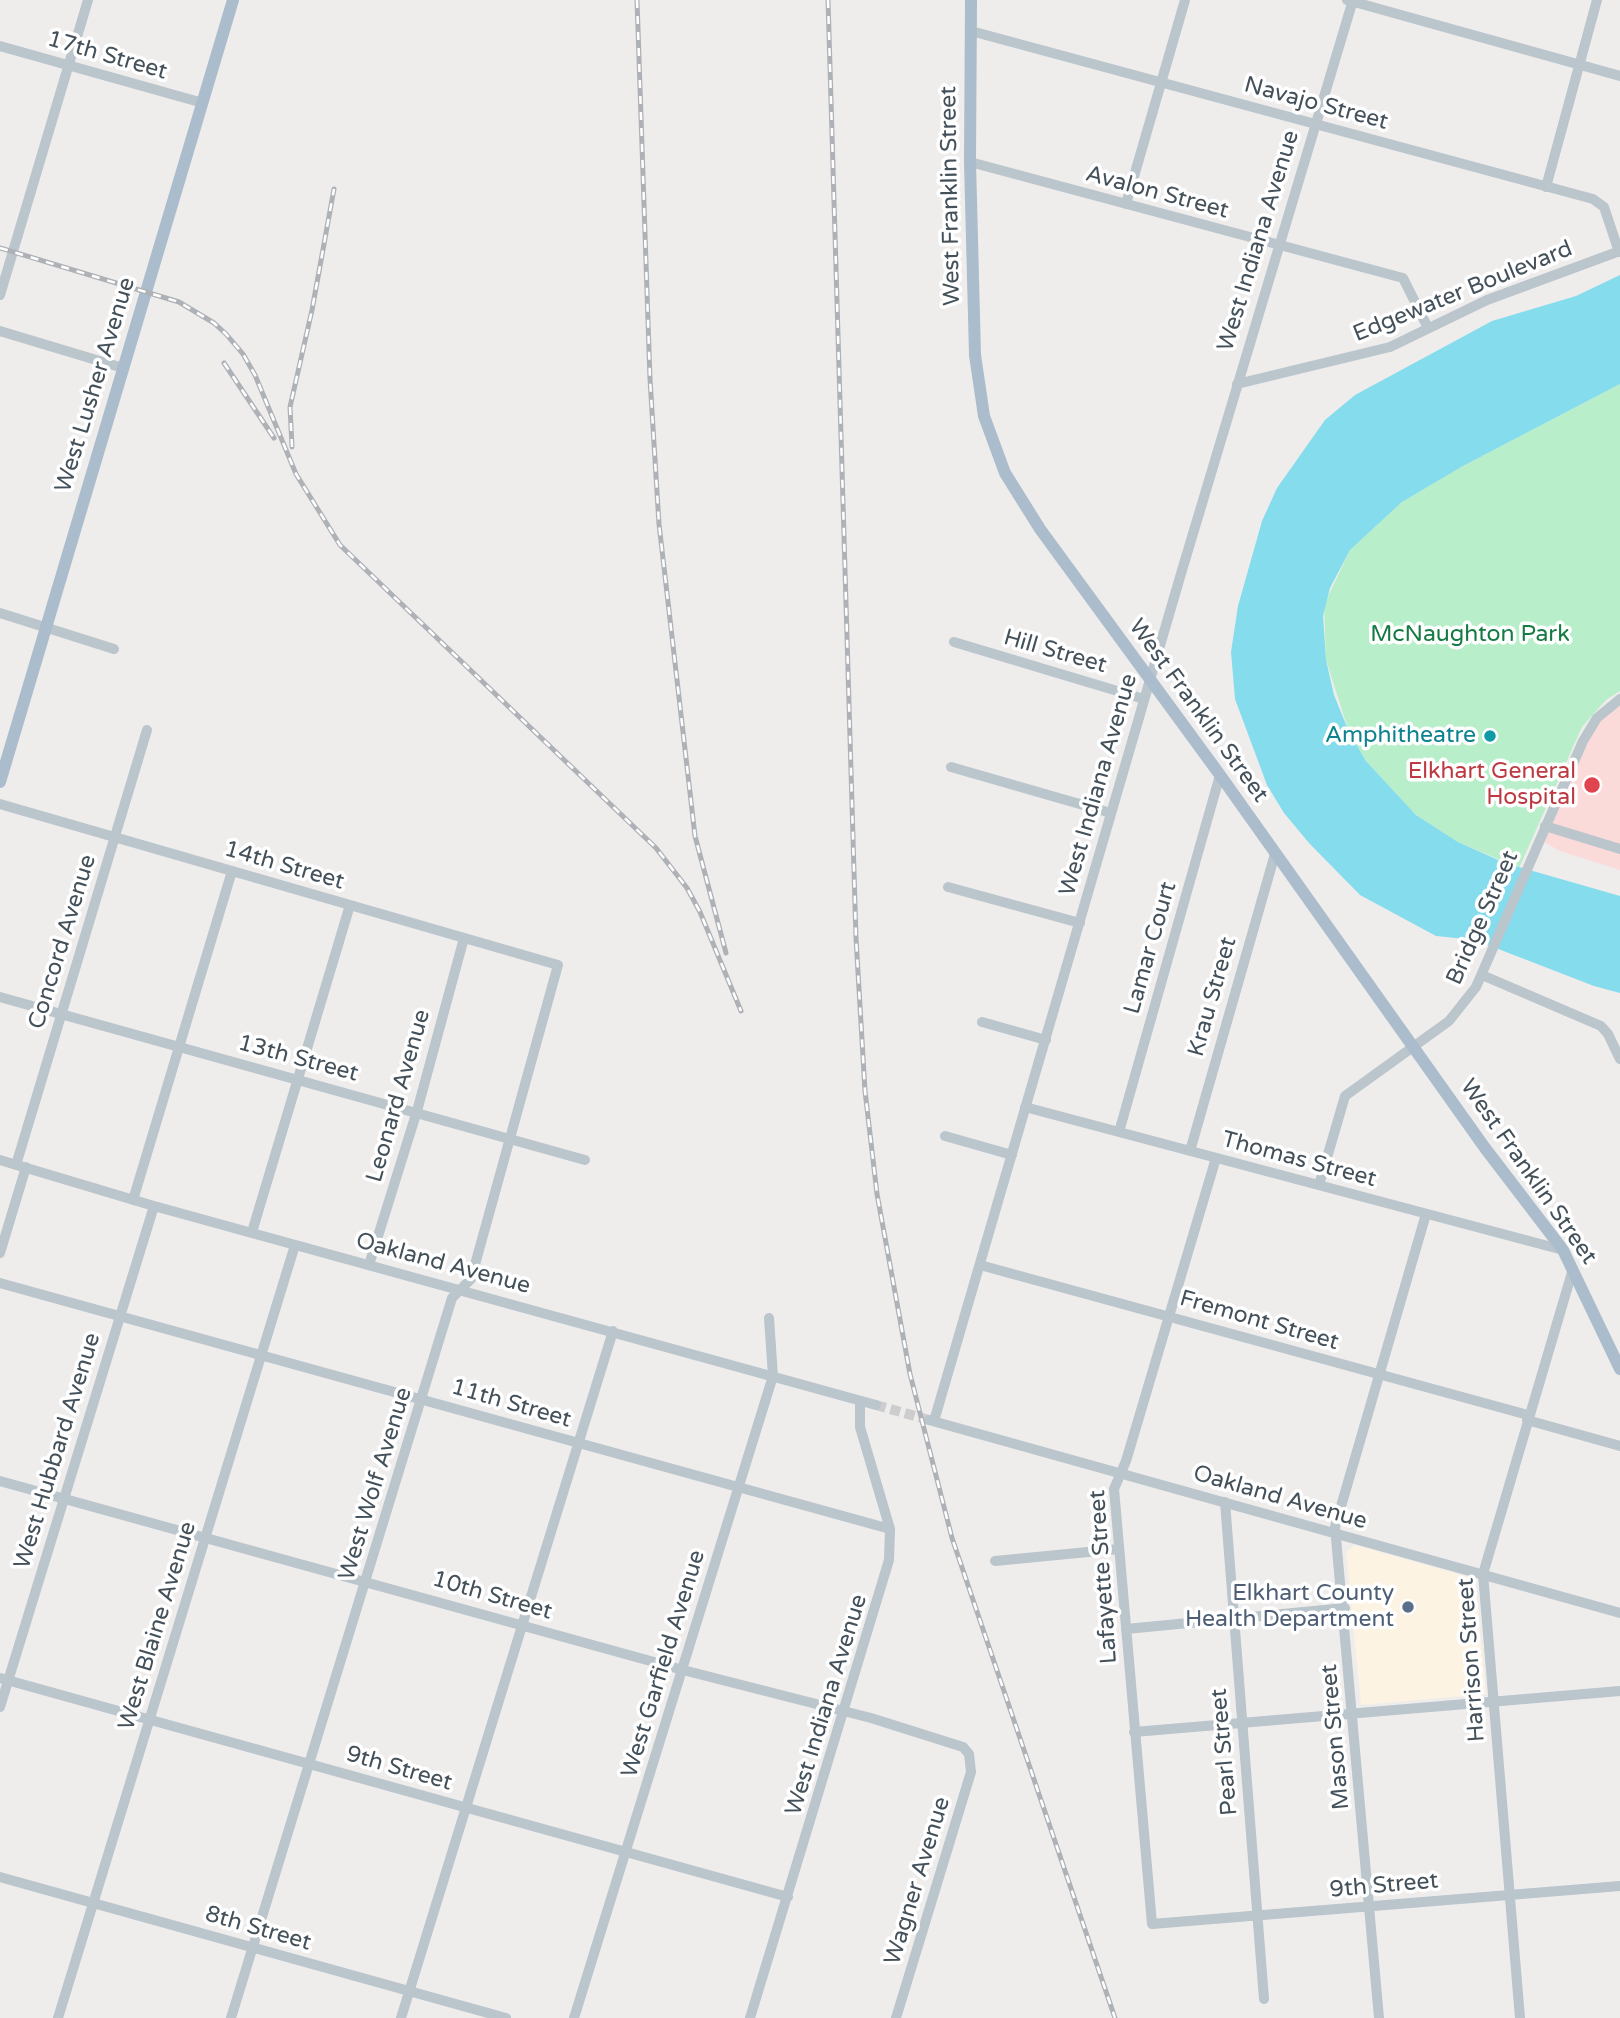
<!DOCTYPE html>
<style>
body{margin:0}
canvas{display:block;background:#efecec}
</style>
<canvas width="1620" height="2018"></canvas>
<script>
const g = document.querySelector('canvas').getContext('2d');
g.lineJoin = 'round';
function fillPath(path, color) { g.fillStyle = color; g.fill(path, 'evenodd'); }
const poly = rows => new Path2D(rows.map(r => 'M' + r).join(''));
function strokePath(path, color, width, dash) { g.strokeStyle = color; g.lineWidth = width; g.lineCap = dash ? 'butt' : 'round'; g.setLineDash(dash || []); g.stroke(path); }
function write(font, color, halo, rows, align = 'center') {
  g.font = font + ' "Varela Round",sans-serif'; g.lineWidth = 7; g.setLineDash([]); g.textBaseline = 'middle'; g.strokeStyle = halo; g.fillStyle = color; for (const [text, x, y, turn = 0] of rows) {
    g.save(); g.translate(x, y); g.rotate((+turn || 0) * Math.PI / 180); g.textAlign = isNaN(turn) ? turn : align; if (halo) g.strokeText(text, 0, 0); g.fillText(text, 0, 0); g.restore();
  }
}
fillPath(poly([
 [1355,1545,1475,1579,1486,1694,1361,1705,1346,1552]
]), '#fcf3e3');
fillPath(poly([
 [1620,700,1620,870,1560,851,1540,840,1592,727]
]), '#fbdbda');
fillPath(poly([
 [1620,384,1620,691,1606,700,1582,727,1519,868,1458,842,1416,815,1366,761,1349,732,1326,660,1324,605,1350,550,1402,502,1463,466]
]), '#b8efca');
fillPath(poly([
 [1620,275,1620,384,1463,466,1402,502,1350,550,1330,588,1323,616,1326,660,1334,695,1349,732,1366,761,1416,815,1458,842,1505,863,1620,896,1620,993,1594,986,1475,940,1436,936,1360,895,1309,843,1284,813,1267,785,1235,699,1231,652,1238,606,1262,521,1277,488,1325,420,1355,395,1492,321,1576,296]
]), '#84dced');
strokePath(poly([
 [876,1405,929,1420]
]), '#cdcdcf', 10, [10, 5]);
strokePath(poly([
 [1347,0,1620,76],
 [971,31,1593,199,1604,207,1619,252],
 [0,46,203,103],
 [970,162,1403,278,1428,328],
 [1546,187,1597,0],
 [1126,204,1185,0],
 [0,295,88,0],
 [0,331,123,368],
 [1237,384,1390,347,1487,300,1620,251],
 [0,613,114,649],
 [954,642,1144,699],
 [951,767,1111,813],
 [0,804,558,965,471,1279,452,1298,231,2018],
 [1545,826,1620,849],
 [948,887,1080,923],
 [1482,975,1601,1026,1608,1034,1620,1059],
 [0,997,585,1160],
 [982,1022,1046,1040],
 [1025,1107,1563,1250],
 [1119,1132,1220,775],
 [945,1136,1012,1155],
 [1190,1151,1275,854],
 [1216,1158,1126,1461,1114,1489,1152,1924,1620,1886],
 [0,1160,154,1206,876,1405],
 [16,1165,147,730],
 [1319,1185,1345,1096,1449,1021,1476,987,1583,741,1597,718,1620,699],
 [133,1200,232,871],
 [252,1232,350,905],
 [0,1253,26,1167],
 [369,1265,417,1111,464,938],
 [980,1265,1528,1415],
 [0,1283,890,1529],
 [929,1420,1620,1613],
 [1527,1420,1620,1446],
 [934,1421,1180,577,1353,0],
 [0,1481,683,1670,871,1718,963,1747,969,1754,971,1772,896,2018],
 [1225,1502,1264,1999],
 [995,1561,1119,1549],
 [1126,1629,1345,1608],
 [0,1678,788,1897],
 [0,1707,154,1206],
 [1134,1732,1620,1691],
 [0,1877,506,2018],
 [58,2018,295,1245],
 [401,2018,613,1331],
 [574,2018,773,1376,769,1318],
 [750,2018,889,1560,890,1529,860,1427,860,1401],
 [1379,2018,1335,1527,1426,1214],
 [1520,2018,1483,1574,1573,1269]
]), '#bac5cc', 10);
strokePath(poly([
 [971,0,970,162,975,355,984,416,1005,473,1040,529,1220,775,1485,1148,1563,1250,1620,1369],
 [0,782,233,0]
]), '#abbdcc', 12);
const rail = poly([
 [637,0,650,379,659,524,695,836,726,953],
 [828,0,856,938,865,1091,877,1194,910,1374,952,1538,1115,2018],
 [0,248,179,302,214,323,226,334,243,354,255,375,296,474,340,545,656,848,687,888,700,912,741,1011],
 [224,363,274,438],
 [292,447,290,407,312,310,334,189]
]);
strokePath(rail, '#aeb2b7', 5);
strokePath(rail, '#fff', 2.5, [8]);
for (const [x, y, r, color] of [
 [1490,736,7,"#0f9aa8"],
 [1592,785,9,"#e0444e"],
 [1408,1607,7,"#5c6f8a"]
]) { const dot = new Path2D(); dot.arc(x, y, r, 0, 2 * Math.PI); g.fillStyle = color; g.fill(dot); strokePath(dot, '#fff', 2.5); }
write('23px', '#44515a', '#fff', [
 ["17th Street",107,56,16],
 ["Navajo Street",1316,104,15],
 ["Avalon Street",1157,193,15],
 ["West Franklin Street",951,196,-91],
 ["West Indiana Avenue",1259,241,-73],
 ["Edgewater Boulevard",1463,292,-22],
 ["West Lusher Avenue",96,385,-73],
 ["Hill Street",1055,652,16],
 ["West Franklin Street",1198,711,54],
 ["West Indiana Avenue",1099,785,-74],
 ["14th Street",284,866,16],
 ["Bridge Street",1483,918,-66],
 ["Concord Avenue",63,942,-73],
 ["Lamar Court",1151,948,-74],
 ["Krau Street",1213,997,-74],
 ["13th Street",298,1059,15],
 ["Leonard Avenue",399,1096,-74],
 ["Thomas Street",1299,1160,15],
 ["West Franklin Street",1528,1172,55],
 ["Oakland Avenue",443,1264,15],
 ["Fremont Street",1259,1321,16],
 ["11th Street",511,1404,16],
 ["West Hubbard Avenue",58,1451,-73],
 ["West Wolf Avenue",376,1484,-73],
 ["Oakland Avenue",1280,1498,16],
 ["Lafayette Street",1104,1577,-94],
 ["10th Street",492,1596,16],
 ["West Blaine Avenue",158,1626,-73],
 ["Harrison Street",1472,1660,-94],
 ["West Garfield Avenue",664,1664,-73],
 ["West Indiana Avenue",827,1705,-73],
 ["Mason Street",1336,1737,-95],
 ["Pearl Street",1225,1752,-95],
 ["9th Street",399,1769,16],
 ["Wagner Avenue",918,1881,-73],
 ["9th Street",1384,1886,-5],
 ["8th Street",258,1929,16]
]);
write('23px', '#157b43', '#fff', [
 ["McNaughton Park",1470,635]
]);
write('23px', '#0d838f', '#fff', [
 ["Amphitheatre",1476,736]
], 'right');
write('23px', '#be3a42', '#fff', [
 ["Elkhart General",1576,772],
 ["Hospital",1576,798]
], 'right');
write('23px', '#4e5e75', '#fff', [
 ["Elkhart County",1394,1594],
 ["Health Department",1394,1620]
], 'right');
</script>
